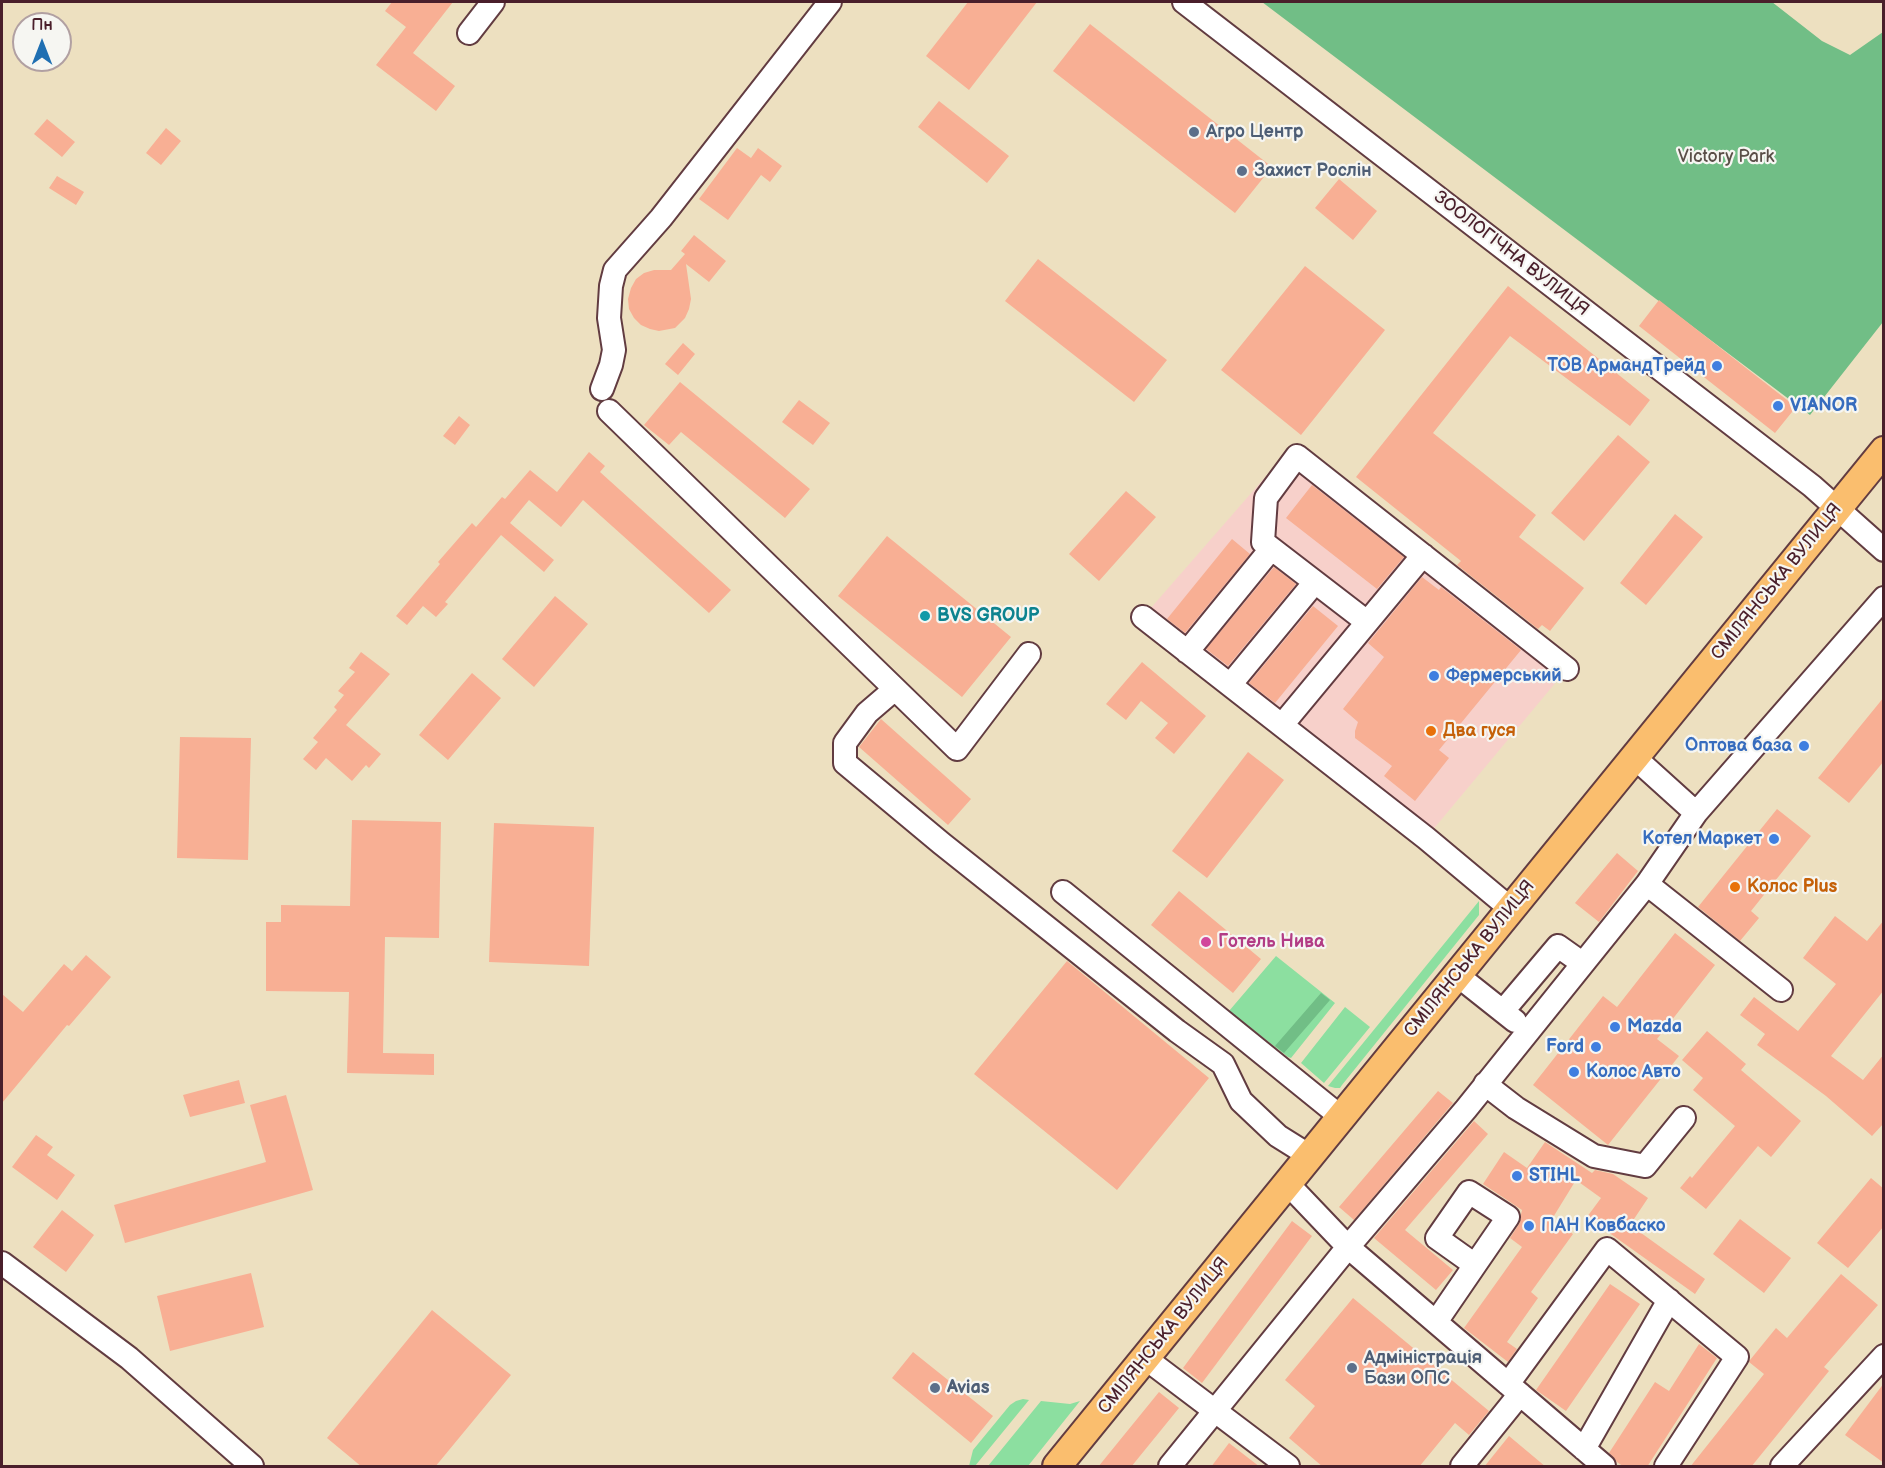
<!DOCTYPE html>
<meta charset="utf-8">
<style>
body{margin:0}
#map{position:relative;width:1885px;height:1468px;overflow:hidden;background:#ede0c0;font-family:"Balsamiq Sans",sans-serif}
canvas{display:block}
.frame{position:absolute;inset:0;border:3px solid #4a1f2b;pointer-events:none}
.north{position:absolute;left:12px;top:12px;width:60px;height:60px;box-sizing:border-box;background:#f6f6f2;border:2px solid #b1a0a2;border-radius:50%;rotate:0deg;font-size:16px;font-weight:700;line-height:24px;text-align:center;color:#4a1f2b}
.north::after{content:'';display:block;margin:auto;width:21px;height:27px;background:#1f6fb2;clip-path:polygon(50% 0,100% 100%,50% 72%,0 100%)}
</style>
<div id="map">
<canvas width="1885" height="1468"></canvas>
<div class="frame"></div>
<div class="north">Пн</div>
</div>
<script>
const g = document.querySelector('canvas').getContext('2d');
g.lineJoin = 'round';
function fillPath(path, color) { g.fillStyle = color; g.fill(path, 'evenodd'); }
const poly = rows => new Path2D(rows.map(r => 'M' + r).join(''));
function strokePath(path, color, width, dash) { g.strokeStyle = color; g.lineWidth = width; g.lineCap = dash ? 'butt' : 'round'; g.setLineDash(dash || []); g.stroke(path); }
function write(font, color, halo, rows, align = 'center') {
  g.font = font + ' "Balsamiq Sans",sans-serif'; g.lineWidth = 4.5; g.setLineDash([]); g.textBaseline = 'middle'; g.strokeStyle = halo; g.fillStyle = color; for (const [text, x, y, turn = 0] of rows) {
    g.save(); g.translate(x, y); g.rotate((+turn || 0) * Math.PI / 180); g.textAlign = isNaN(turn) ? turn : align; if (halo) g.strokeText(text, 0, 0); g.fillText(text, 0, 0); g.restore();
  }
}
fillPath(poly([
 [1294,444,1423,555,1567,669,1426,838,1143,617]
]), '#f7d0ca');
fillPath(poly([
 [1479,901,1479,915,1342,1085,1340,1088,1335,1088,1328,1086],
 [1276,956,1335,1003,1291,1058,1288,1057,1229,1011],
 [1345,1007,1370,1027,1324,1083,1301,1063],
 [1023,1399,1029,1400,975,1466,969,1466,973,1450,1010,1405,1016,1401],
 [1041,1401,1070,1404,1080,1401,1028,1466,988,1466]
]), '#8cdfa0');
fillPath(poly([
 [1262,2,1772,2,1822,41,1850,55,1883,32,1883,322,1810,415],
 [1321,993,1330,1000,1284,1053,1275,1046]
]), '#71be86');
fillPath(poly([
 [392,2,453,2,413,53,455,86,436,111,376,65,406,27,385,11],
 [968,2,1037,2,969,90,926,56],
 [1090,24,1272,167,1235,213,1053,71],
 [939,101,1009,156,987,183,918,127],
 [47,119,75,142,62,157,34,134],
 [166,128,181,141,161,165,146,153],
 [737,148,751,158,758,148,782,166,770,182,761,175,728,220,699,199],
 [57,176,84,192,76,205,49,188],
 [1339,179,1377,211,1353,240,1315,208],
 [694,235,726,261,709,282,686,264,691,299,689,309,685,318,675,328,659,331,650,329,641,325,634,318,629,309,628,299,631,288,636,279,644,273,654,270,671,270,685,254,681,251],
 [1038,259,1167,360,1134,402,1005,301],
 [1305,266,1385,330,1301,435,1221,370],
 [1508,286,1650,400,1630,426,1510,336,1433,433,1536,515,1519,537,1584,588,1550,631,1542,625,1538,629,1457,565,1461,561,1356,477],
 [1659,300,1796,407,1775,433,1639,326],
 [683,343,695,354,678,375,665,364],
 [680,382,810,489,785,518,681,432,669,445,644,425],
 [799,400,830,423,813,445,782,422],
 [459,416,470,425,455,445,443,436],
 [1618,435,1650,462,1584,541,1551,513],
 [589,452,605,466,600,472,731,590,709,613,583,500,561,527,529,500,510,523,554,560,544,572,501,535,445,602,448,604,436,617,423,606,407,625,396,616,440,564,438,562,472,523,476,527,502,497,505,499,530,470,557,492],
 [1312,485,1404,557,1377,589,1286,518],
 [1126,491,1156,517,1099,581,1069,554],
 [1675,514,1703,537,1646,605,1620,583],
 [887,536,1011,637,962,697,838,596],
 [1232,539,1250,554,1185,633,1167,619],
 [1274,567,1296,584,1228,666,1206,649],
 [1422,577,1439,590,1441,587,1521,650,1439,750,1449,758,1415,801,1384,776,1392,766,1355,738,1355,731,1358,722,1343,709,1384,657,1368,643],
 [555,596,588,624,534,687,502,659],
 [1313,606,1338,626,1275,703,1249,683],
 [361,652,390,674,346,725,381,754,369,768,366,765,352,781,326,758,316,770,303,759,318,742,313,738,337,710,334,707,344,695,338,691,355,672,349,668],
 [1142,662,1206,716,1174,754,1155,738,1168,723,1141,701,1126,720,1106,704],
 [472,673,501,698,448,760,419,735],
 [1884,697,1884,761,1849,803,1818,778],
 [881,719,971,799,948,825,859,747],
 [180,737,251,738,248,860,177,858],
 [1248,752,1284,780,1207,878,1172,851],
 [1777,809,1811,836,1751,911,1759,918,1740,941,1698,907],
 [352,820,441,822,439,938,385,937,383,1053,434,1054,434,1075,347,1073,349,992,266,991,266,922,281,922,281,905,350,906],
 [494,823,594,827,589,966,489,962],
 [1617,853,1638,871,1599,922,1575,903],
 [1179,891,1261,959,1233,993,1151,925],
 [1835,916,1867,941,1884,920,1884,990,1831,1056,1863,1080,1884,1054,1884,1123,1872,1136,1826,1096,1757,1045,1765,1034,1740,1015,1754,997,1798,1031,1836,984,1803,958],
 [1675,933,1715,965,1657,1039,1679,1056,1608,1145,1533,1085,1603,996,1617,1007],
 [86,955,111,977,69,1026,67,1025,2,1103,2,994,23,1012,64,964,72,971],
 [1067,961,1209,1078,1117,1190,974,1074],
 [1707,1031,1746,1064,1741,1070,1801,1121,1771,1157,1758,1146,1706,1209,1680,1188,1690,1176,1692,1178,1735,1126,1693,1090,1703,1078,1682,1060],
 [239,1080,245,1103,190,1117,183,1095],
 [1438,1091,1453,1103,1354,1220,1339,1207],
 [286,1095,313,1190,125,1243,114,1205,266,1162,250,1105],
 [1474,1121,1488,1134,1405,1230,1453,1270,1436,1290,1374,1238],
 [36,1135,53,1147,47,1155,75,1175,57,1200,12,1167],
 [1545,1142,1592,1173,1595,1170,1613,1174,1648,1198,1630,1225,1705,1279,1695,1294,1587,1217,1601,1198,1576,1180,1552,1219,1573,1234,1531,1292,1538,1298,1507,1342,1517,1349,1508,1362,1464,1328,1522,1247,1510,1238,1519,1224,1522,1210,1483,1184,1504,1152,1527,1168],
 [1871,1178,1884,1189,1884,1226,1848,1268,1817,1243],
 [62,1210,94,1235,66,1272,33,1247],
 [1740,1219,1791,1258,1764,1293,1713,1254],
 [1292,1221,1312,1236,1202,1383,1183,1368],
 [251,1273,264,1327,170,1351,157,1296],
 [1841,1274,1878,1305,1824,1367,1829,1371,1751,1467,1690,1467,1764,1374,1749,1362,1750,1360,1776,1328,1787,1338],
 [1610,1284,1640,1304,1566,1411,1536,1390],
 [1353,1298,1489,1411,1469,1435,1455,1423,1419,1467,1323,1467,1289,1438,1315,1406,1285,1380],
 [432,1310,511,1375,435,1467,362,1467,327,1438],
 [1699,1344,1717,1358,1647,1467,1624,1467,1617,1462,1609,1453,1655,1382,1669,1391],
 [913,1352,993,1416,971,1443,892,1378],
 [1884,1383,1884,1463,1845,1435],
 [1159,1392,1179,1408,1131,1467,1098,1467],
 [1509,1436,1546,1467,1484,1467],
 [1229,1443,1260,1467,1211,1467]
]), '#f8af94');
const minor = poly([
 [1184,2,1812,486,1884,550],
 [469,33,493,2],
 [602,389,611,365,614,350,609,318,611,286,615,270,661,218,830,2],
 [609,411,957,749,1029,654],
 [1143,617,1426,838,1511,909],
 [1367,622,1263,542,1266,498,1297,456,1567,669],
 [1187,652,1271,549],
 [1230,685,1315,582],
 [895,689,867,713,845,743,845,763,941,843,1177,1031,1223,1064,1241,1101,1278,1136,1310,1156],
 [1282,725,1423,555],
 [1696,813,1884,598],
 [1647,884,1781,990],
 [1063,892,1341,1117],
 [1457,975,1515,1021],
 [1503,1011,1558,946,1582,963],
 [1485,1084,1516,1108,1594,1156,1645,1166,1684,1118],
 [1287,1183,1348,1247,1604,1466],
 [2,1263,129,1358,252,1466],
 [1436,1322,1475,1265,1508,1217,1469,1192,1437,1238,1475,1265],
 [1145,1358,1288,1466],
 [1508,1384,1607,1249,1737,1357,1666,1466],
 [1584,1449,1669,1300],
 [1170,1466,1348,1247,1466,1109,1647,884,1696,813,1634,757],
 [1462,1466,1520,1394],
 [1782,1466,1884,1356]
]);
const major = poly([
 [1057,1466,1884,451]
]);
strokePath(minor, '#623c41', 26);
strokePath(major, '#623c41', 32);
strokePath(minor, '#fff', 22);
strokePath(major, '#fabe6e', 28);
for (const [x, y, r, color] of [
 [1194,132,6,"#5c6f8a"],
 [1242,171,6,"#5c6f8a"],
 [1717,366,6,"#3f7fe0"],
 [1778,406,6,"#3f7fe0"],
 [925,616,6,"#0f9aa8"],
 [1434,676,6,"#3f7fe0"],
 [1431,731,6,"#e8710a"],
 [1804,746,6,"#3f7fe0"],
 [1774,839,6,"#3f7fe0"],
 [1735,887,6,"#e8710a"],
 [1206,942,6,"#d1479c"],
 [1615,1027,6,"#3f7fe0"],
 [1596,1047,6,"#3f7fe0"],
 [1574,1072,6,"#3f7fe0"],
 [1517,1176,6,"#3f7fe0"],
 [1529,1226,6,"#3f7fe0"],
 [1352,1368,6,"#5c6f8a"],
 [935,1388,6,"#5c6f8a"]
]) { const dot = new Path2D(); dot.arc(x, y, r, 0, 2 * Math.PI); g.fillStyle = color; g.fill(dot); strokePath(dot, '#f6f6f2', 2); }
write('bold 18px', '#4e5e75', '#f6f6f2', [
 ["Агро Центр",1206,132],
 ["Захист Рослін",1254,171],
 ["Адміністрація",1364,1358],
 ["Бази ОПС",1364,1379],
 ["Avias",947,1388]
], 'left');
write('18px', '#5a4f48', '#f6f6f2', [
 ["Victory Park",1726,157]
]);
write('18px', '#4a1f2b', '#f6f6f2', [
 ["ЗООЛОГІЧНА ВУЛИЦЯ",1511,254,38],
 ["СМІЛЯНСЬКА ВУЛИЦЯ",1777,582,-51],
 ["СМІЛЯНСЬКА ВУЛИЦЯ",1470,959,-51],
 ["СМІЛЯНСЬКА ВУЛИЦЯ",1164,1336,-51]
]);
write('bold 18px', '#366cbe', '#f6f6f2', [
 ["ТОВ АрмандТрейд",1705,366,"right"],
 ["VIANOR",1790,406],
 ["Фермерський",1446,676],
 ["Оптова база",1792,746,"right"],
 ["Котел Маркет",1762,839,"right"],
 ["Mazda",1627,1027],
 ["Ford",1584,1047,"right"],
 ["Колос Авто",1586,1072],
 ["STIHL",1529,1176],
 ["ПАН Ковбаско",1541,1226]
], 'left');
write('bold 18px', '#0d838f', '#f6f6f2', [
 ["BVS GROUP",937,616]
], 'left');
write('bold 18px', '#c56008', '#f6f6f2', [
 ["Два гуся",1443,731],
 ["Колос Plus",1747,887]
], 'left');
write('bold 18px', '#b23c85', '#f6f6f2', [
 ["Готель Нива",1218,942]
], 'left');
</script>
